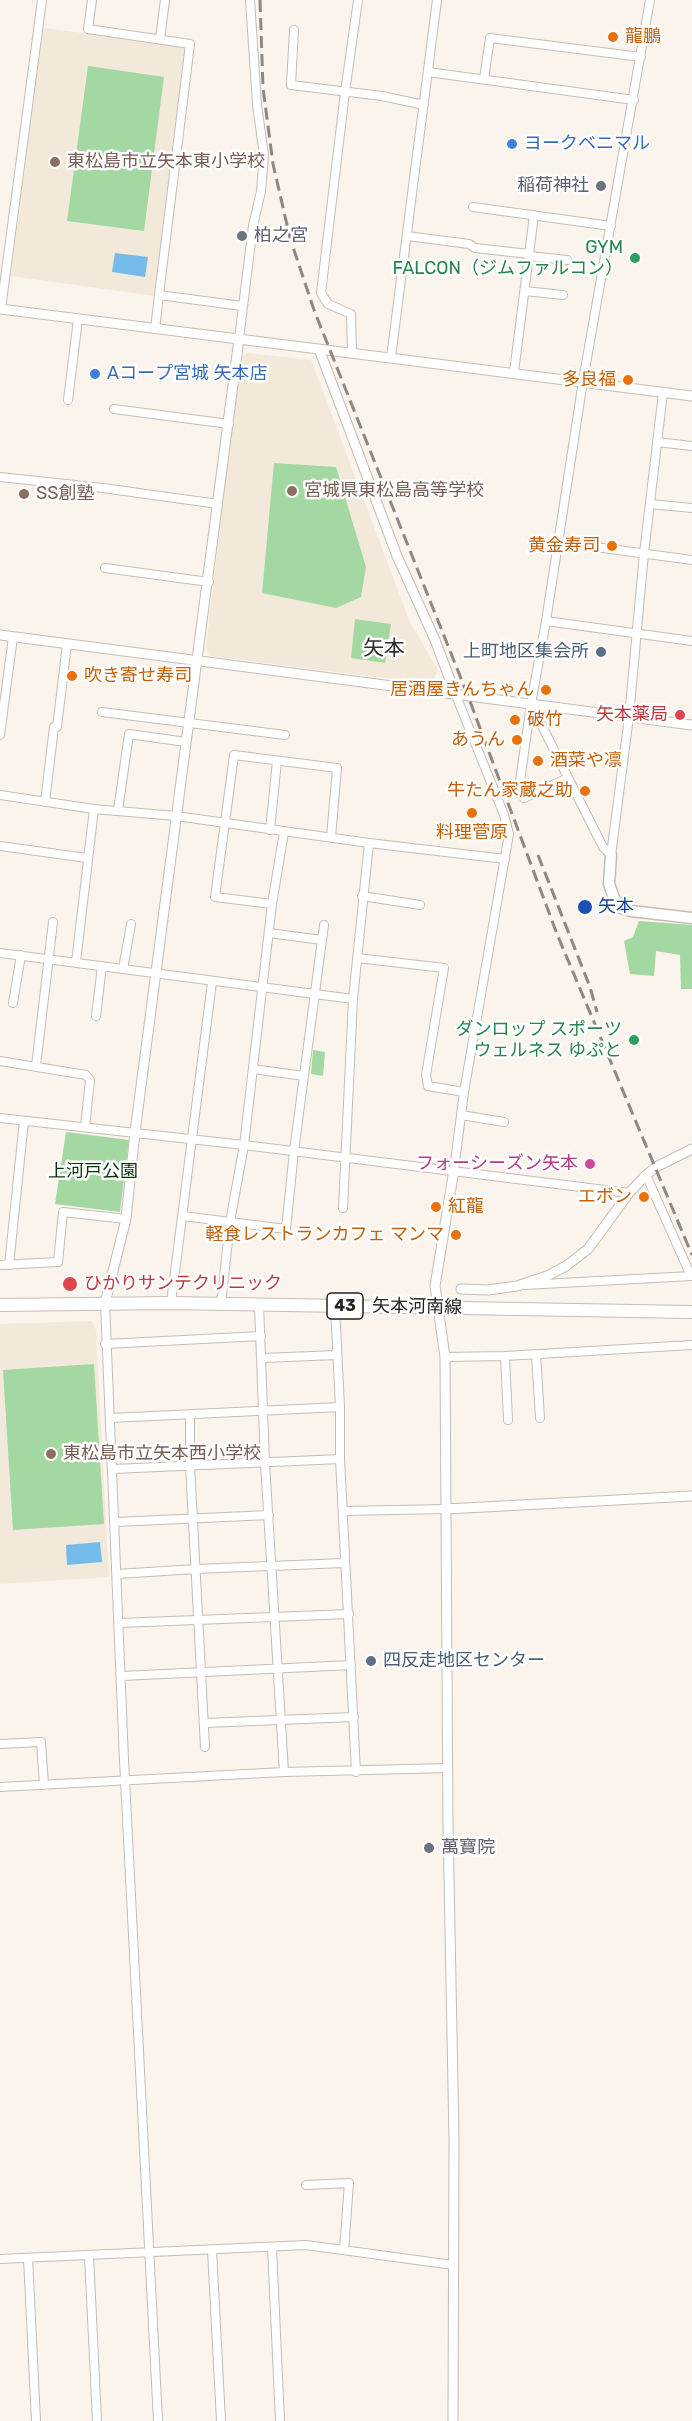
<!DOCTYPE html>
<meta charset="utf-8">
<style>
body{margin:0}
canvas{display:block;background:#faf4ec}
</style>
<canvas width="692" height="2421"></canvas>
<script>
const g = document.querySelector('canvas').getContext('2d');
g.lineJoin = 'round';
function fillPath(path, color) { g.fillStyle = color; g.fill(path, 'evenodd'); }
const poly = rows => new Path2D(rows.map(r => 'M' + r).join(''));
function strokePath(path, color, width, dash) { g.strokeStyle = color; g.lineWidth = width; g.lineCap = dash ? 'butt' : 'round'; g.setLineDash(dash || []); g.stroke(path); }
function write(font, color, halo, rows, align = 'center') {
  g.font = font + ' Rubik,"Noto Sans JP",sans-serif'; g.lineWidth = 5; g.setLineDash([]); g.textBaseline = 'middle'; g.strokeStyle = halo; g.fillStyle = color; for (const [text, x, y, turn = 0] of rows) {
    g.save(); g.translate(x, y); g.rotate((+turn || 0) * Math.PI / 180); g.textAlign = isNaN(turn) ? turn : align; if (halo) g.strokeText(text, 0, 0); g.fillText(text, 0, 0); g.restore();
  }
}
fillPath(poly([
 [43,28,187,46,155,296,11,276],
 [247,353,311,360,410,622,438,670,432,684,209,656,206,647,240,358],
 [92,1321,96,1330,109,1577,0,1584,0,1324]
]), '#f3e9da');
fillPath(poly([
 [88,66,164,77,144,231,67,221],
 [274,463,336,467,366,567,361,597,336,608,262,593],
 [355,619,391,624,385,663,351,658],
 [639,921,692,925,692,989,681,989,680,955,656,951,654,976,630,974,624,941,633,937],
 [313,1050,325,1052,323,1076,311,1074],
 [66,1132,129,1140,120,1212,55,1204],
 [94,1364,104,1524,13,1530,3,1370]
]), '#a3d8a2');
fillPath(poly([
 [115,253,148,257,145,277,112,272],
 [100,1542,102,1562,67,1565,66,1545]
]), '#74bbeb');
const minor = poly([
 [92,0,88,29,190,44,159,295],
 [294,30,291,85,382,96,424,105],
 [160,39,165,0],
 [428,72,634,100],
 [484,79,490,38,641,57],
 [473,207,611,226],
 [407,236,469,244,475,248,529,254],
 [529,256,567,260],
 [525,291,563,295],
 [1,309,42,0],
 [155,329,159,295,242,306],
 [239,339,253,226,261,191,264,155,257,105,250,0],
 [352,353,351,314,328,304,321,293,345,92,358,0],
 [391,357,437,0],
 [514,372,534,215],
 [68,400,78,319],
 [114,409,229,424],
 [657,442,692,446],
 [0,477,103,488,218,504],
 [650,504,692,508],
 [559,542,692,560],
 [105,568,209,582],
 [546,621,692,641],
 [531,704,520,781,524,798,568,778],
 [102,712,285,735],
 [0,735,13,637],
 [0,795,94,809,176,816,369,843,505,859],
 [45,802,54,727,57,727,67,644],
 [118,810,129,734,186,742],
 [270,830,277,761],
 [0,846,87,858],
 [611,855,603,847,531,704,546,621,583,381,650,0],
 [611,855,629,717,644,553,663,393],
 [362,896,420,905],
 [272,904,215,897,234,755,337,768,331,837],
 [269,933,322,940],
 [0,953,353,999],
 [357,958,444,968,426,1075,428,1086,464,1092],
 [76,962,94,809],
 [123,969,131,924],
 [13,1003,21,955],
 [96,1016,102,966],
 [0,1061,86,1075,90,1080,85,1127],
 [36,1066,53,922],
 [253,1069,304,1076],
 [461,1115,504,1122],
 [0,1118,244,1145,629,1193],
 [454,1170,464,1092,509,834,504,815,455,693],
 [343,1208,353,999,369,843],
 [183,1216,286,1229,294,1151,324,925],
 [0,1265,58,1262,63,1212,126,1219],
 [9,1265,24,1121],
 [525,1285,691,1276,646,1175],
 [105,1303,124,1760,158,2421],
 [171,1303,212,982],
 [221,1305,230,1222,244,1145,272,904,284,832],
 [259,1305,265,1463,284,1772],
 [335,1306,340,1407,340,1459,356,1772],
 [105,1344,261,1336],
 [536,1355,540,1418],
 [505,1356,508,1420],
 [445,1357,505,1356,692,1345],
 [262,1358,337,1355],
 [190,1415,190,1465,205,1747],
 [111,1418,340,1407],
 [113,1469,340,1459],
 [343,1511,446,1509],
 [115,1522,269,1515],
 [117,1574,196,1569,344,1563],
 [120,1623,349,1614],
 [122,1676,351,1665],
 [205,1723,354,1717],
 [0,1744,41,1742,44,1785],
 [0,1787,284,1772,448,1768],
 [306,2185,349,2183,344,2250],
 [272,2247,280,2421],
 [212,2250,221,2421],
 [89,2255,97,2421],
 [28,2258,36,2421],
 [0,2259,306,2245,453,2265]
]);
const tertiary = poly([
 [0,309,692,396],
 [319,349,397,556,435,640,455,693],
 [0,635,692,725],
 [461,1289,488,1290,517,1286,547,1276,566,1266,588,1249,629,1193,646,1175,656,1167,692,1149],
 [105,1303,126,1219,135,1132,239,339],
 [446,1509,692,1496],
 [453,2421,454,2139,448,1825,445,1357,435,1286,454,1170]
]);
const secondary = poly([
 [611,855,609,884,614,898,621,908,631,911,692,918]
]);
const primary = poly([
 [0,1305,171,1303,691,1312]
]);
strokePath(minor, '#c3bdb5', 10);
strokePath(tertiary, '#c3bdb5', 11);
strokePath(secondary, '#c3bdb5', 13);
strokePath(primary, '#c3bdb5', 14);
strokePath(minor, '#fff', 8);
strokePath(tertiary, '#fff', 9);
strokePath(secondary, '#fff', 10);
strokePath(primary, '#fff', 12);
strokePath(poly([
 [260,0,263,88,273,164,290,238,314,310,468,696,557,934,692,1255],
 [538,855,590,987,597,1012]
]), '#8c8883', 3, [12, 6]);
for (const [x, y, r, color] of [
 [613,37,6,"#e8710a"],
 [512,144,6,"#3f7fe0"],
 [55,162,6,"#8d6e63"],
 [601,186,6,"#6b7280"],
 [242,236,6,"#6b7280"],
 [635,258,6,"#2e9e5b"],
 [95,374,6,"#3f7fe0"],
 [628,380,6,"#e8710a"],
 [292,491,6,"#8d6e63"],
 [24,494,6,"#8d6e63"],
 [612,546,6,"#e8710a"],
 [601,652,6,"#5c6f8a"],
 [72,676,6,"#e8710a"],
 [546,690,6,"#e8710a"],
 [680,715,6,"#e0444e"],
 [515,720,6,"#e8710a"],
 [517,740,6,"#e8710a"],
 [538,761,6,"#e8710a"],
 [585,791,6,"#e8710a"],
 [472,813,6,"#e8710a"],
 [585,907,8,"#1a4fb4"],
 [634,1040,6,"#2e9e5b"],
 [590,1164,6,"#d1479c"],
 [644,1197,6,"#e8710a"],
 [436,1207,6,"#e8710a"],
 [456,1235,6,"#e8710a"],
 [70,1284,8,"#e0444e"],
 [51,1454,6,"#8d6e63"],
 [371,1661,6,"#5c6f8a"],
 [429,1848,6,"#6b7280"]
]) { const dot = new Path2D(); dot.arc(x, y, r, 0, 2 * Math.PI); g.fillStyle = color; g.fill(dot); strokePath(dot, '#fff', 2); }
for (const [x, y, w] of [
 [345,1306,36]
]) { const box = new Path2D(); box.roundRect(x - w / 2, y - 13, w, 26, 4.5); g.fillStyle = '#fff'; g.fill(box); strokePath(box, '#23211e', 1.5); }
write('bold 16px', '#23211e', null, [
 ["43",345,1306]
]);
write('18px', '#c56008', '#fff', [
 ["龍鵬",625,37,"left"],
 ["多良福",616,380],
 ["黄金寿司",600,546],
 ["吹き寄せ寿司",84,676,"left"],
 ["居酒屋きんちゃん",534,690],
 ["破竹",527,720,"left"],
 ["あうん",505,740],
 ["酒菜や凛",550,761,"left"],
 ["牛たん家蔵之助",573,791],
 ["料理菅原",472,833,"center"],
 ["エボン",632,1197],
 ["紅龍",448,1207,"left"],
 ["軽食レストランカフェ マンマ",444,1235]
], 'right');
write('18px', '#366cbe', '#fff', [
 ["ヨークベニマル",524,144],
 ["Aコープ宮城 矢本店",107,374]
], 'left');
write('18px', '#785e54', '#fff', [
 ["東松島市立矢本東小学校",67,162],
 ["宮城県東松島高等学校",304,491],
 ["SS創塾",36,494],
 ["東松島市立矢本西小学校",63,1454]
], 'left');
write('18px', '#5b616d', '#fff', [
 ["稲荷神社",589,186,"right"],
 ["柏之宮",254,236],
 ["萬寶院",441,1848]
], 'left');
write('18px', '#27864d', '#fff', [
 ["GYM",623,248],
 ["FALCON（ジムファルコン）",623,269],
 ["ダンロップ スポーツ",622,1030],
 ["ウェルネス ゆぷと",622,1051]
], 'right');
write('18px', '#4e5e75', '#fff', [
 ["上町地区集会所",589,652],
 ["四反走地区センター",383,1661,"left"]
], 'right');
write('18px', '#be3a42', '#fff', [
 ["矢本薬局",668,715],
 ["ひかりサンテクリニック",84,1284,"left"]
], 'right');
write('18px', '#164399', '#fff', [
 ["矢本",598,907]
], 'left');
write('18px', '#b23c85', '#fff', [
 ["フォーシーズン矢本",578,1164]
], 'right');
write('18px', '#0a320d', '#fff', [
 ["上河戸公園",93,1172]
]);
write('18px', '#23211e', '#fff', [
 ["矢本河南線",417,1307,1]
]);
write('21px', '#312d26', '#fff', [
 ["矢本",384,649]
]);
</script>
